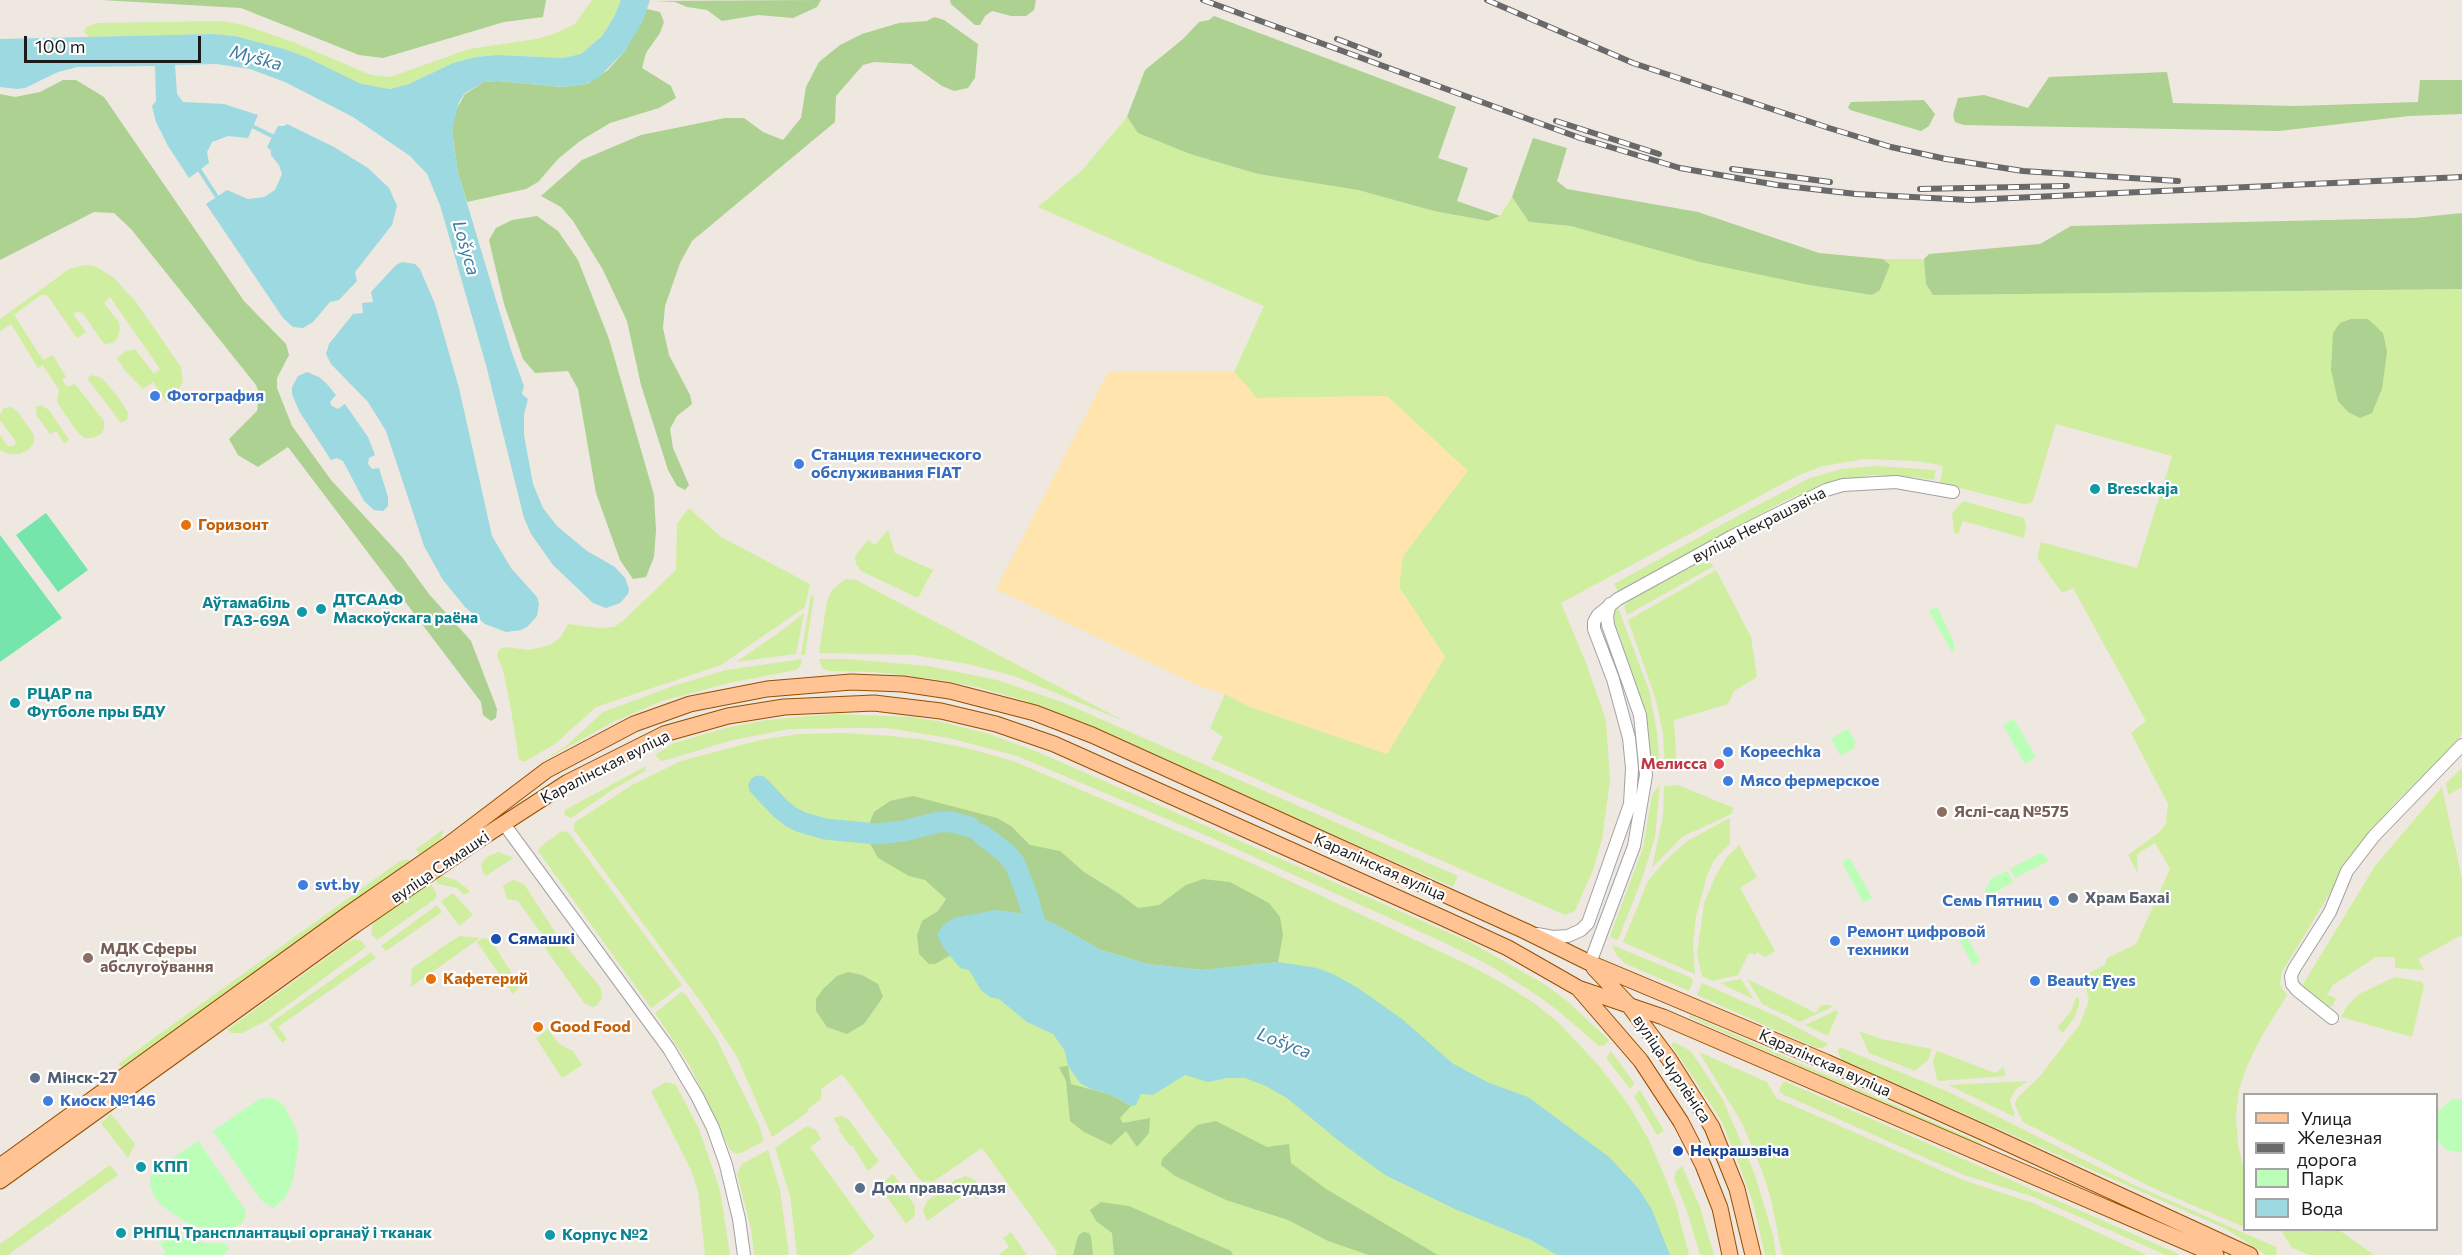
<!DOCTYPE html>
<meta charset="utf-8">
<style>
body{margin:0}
#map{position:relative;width:2462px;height:1255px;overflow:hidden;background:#eee8e0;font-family:Commissioner,sans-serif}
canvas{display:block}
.legend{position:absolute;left:2243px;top:1093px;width:195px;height:138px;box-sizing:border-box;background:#fff;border:2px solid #a4a4a4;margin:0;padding:8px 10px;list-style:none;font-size:18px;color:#1b1b1b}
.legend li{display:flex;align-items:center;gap:12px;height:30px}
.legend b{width:30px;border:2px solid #a4a4a4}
.scale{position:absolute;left:24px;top:36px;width:177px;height:27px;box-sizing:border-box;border:3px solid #1b1b1b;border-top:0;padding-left:8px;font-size:18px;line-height:21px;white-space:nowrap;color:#1b1b1b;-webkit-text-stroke:4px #fff;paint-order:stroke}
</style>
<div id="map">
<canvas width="2462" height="1255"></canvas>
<ul class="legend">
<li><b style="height:8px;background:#ffc394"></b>Улица</li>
<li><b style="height:8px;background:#696969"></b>Железная дорога</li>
<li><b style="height:16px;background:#bafeb7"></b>Парк</li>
<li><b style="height:16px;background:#9cd9e0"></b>Вода</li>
</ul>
<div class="scale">100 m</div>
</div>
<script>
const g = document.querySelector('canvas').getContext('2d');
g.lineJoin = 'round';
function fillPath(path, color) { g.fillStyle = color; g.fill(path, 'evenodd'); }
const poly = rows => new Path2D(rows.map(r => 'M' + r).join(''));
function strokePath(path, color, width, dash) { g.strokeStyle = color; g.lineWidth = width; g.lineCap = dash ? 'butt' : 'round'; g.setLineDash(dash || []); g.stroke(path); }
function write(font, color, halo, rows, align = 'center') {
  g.font = font + ' Commissioner,sans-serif'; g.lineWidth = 4.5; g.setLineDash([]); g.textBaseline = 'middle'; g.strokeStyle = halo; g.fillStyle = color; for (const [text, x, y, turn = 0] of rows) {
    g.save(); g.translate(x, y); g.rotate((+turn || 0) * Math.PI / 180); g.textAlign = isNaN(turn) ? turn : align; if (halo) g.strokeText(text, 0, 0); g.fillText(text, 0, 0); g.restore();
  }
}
fillPath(poly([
 [592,0,621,0,614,17,602,36,581,54,563,58,498,55,476,57,453,63,409,84,390,89,361,85,306,57,235,36,212,34,89,37,84,32,86,27,98,23,220,21,244,25,293,42,371,75,390,77,469,49,536,39,554,34,575,24],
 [1127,117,1138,133,1190,154,1258,174,1358,190,1434,211,1488,221,1500,216,1512,197,1529,222,1571,226,1809,285,1872,295,1880,290,1890,265,1883,259,1924,259,1926,284,1933,295,2462,289,2462,733,2454,746,2393,805,2365,839,2344,870,2282,972,2280,985,2287,995,2260,1039,2247,1066,2239,1089,2236,1115,2238,1145,2244,1170,2244,1227,2155,1189,2023,1122,2015,1105,2017,1098,2040,1076,2080,1024,2089,1000,2083,976,2105,965,2107,958,2136,944,2170,869,2155,843,2137,854,2138,873,2128,855,2158,833,2166,824,2168,804,2131,733,2146,721,2073,588,2062,593,2037,558,2041,542,2137,568,2172,456,2056,424,2033,500,2031,503,2024,504,1940,483,1943,467,1940,465,1915,461,1864,459,1823,466,1797,476,1561,603,1586,663,1606,720,1610,781,1602,839,1593,870,1575,911,1565,915,1211,759,1223,737,1210,728,1225,694,1248,706,1387,754,1445,657,1399,587,1403,556,1467,471,1387,396,1257,398,1234,372,1264,306,1038,207,1082,170],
 [85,265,97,267,114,278,136,302,181,367,183,381,177,394,167,403,153,382,143,389,126,372,117,358,126,351,135,349,154,374,160,369,110,297,104,303,118,321,120,328,118,338,113,343,104,344,84,315,78,311,73,314,86,332,77,338,47,295,41,295,14,315,43,360,53,355,66,377,62,380,67,387,75,384,104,421,104,428,101,434,93,438,84,438,75,429,57,402,59,390,43,365,38,368,11,324,0,331,0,319,69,269],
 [92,375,102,378,118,397,128,413,127,420,121,423,87,378],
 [41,405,49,410,69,440,64,443,56,431,50,434,37,416,36,407],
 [11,407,18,412,34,435,34,442,28,450,20,454,9,454,0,450,0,435,8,446,14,446,16,442,0,420,0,414,4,408],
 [1877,466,1936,470,1934,480,1913,477,1871,475,1834,482,1803,493,1784,501,1619,593,1614,584,1741,514,1810,478,1842,469],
 [1963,501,2024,518,2026,527,2024,538,1963,521,1958,534,1954,532,1952,513],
 [689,508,721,537,810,584,805,607,721,665,596,707,555,744,524,762,519,760,511,709,503,670,497,656,499,649,506,647,529,650,550,645,560,638,568,624,600,628,614,627,624,620,676,570,677,524],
 [888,530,895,553,933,570,918,598,861,571,856,564,855,556,868,540,875,545],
 [1709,562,1714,566,1627,615,1624,606,1630,600,1699,563],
 [1716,570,1751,637,1757,677,1734,691,1728,704,1674,720,1677,768,1665,769,1663,734,1656,700,1628,620],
 [846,579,856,580,1124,721,1014,676,968,664,914,655,819,653,827,601,832,590],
 [811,595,814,596,805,655,801,655],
 [1618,608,1649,690,1657,733,1660,769,1651,763,1645,718,1615,624,1614,614],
 [804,613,796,654,736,662,777,634],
 [802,659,801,665,796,670,729,683,662,701,613,722,535,765,566,746,603,712,673,686,726,670],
 [819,659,846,659,928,666,997,680,1062,702,1458,876,1453,887,1026,701,977,687,934,679,875,672,829,671,822,668],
 [834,714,910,717,937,721,986,733,1038,752,1472,943,1544,984,1567,1001,1609,1040,1605,1045,1599,1046,1556,1009,1532,992,1489,965,1445,943,1212,838,1017,756,949,738,887,728,855,728,789,729,733,740,666,760,661,761,655,755,672,744,725,728,766,720],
 [844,733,892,736,926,740,971,749,1016,762,1247,861,1473,967,1504,984,1534,1003,1559,1023,1600,1067,1628,1104,1649,1140,1664,1175,1676,1205,1689,1255,1056,1255,1057,1252,982,1148,934,1181,923,1182,918,1178,842,1074,821,1089,821,1099,807,1110,808,1112,772,1137,737,1057,703,1005,574,830,574,823,632,785,681,761,760,740,799,734],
 [646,766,645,771,612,790,571,818,564,815,565,810],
 [2462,768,2462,787,2448,795,2446,783],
 [1660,784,1655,837,1643,876,1618,940,1610,937,1611,933,1643,848,1652,795],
 [1678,785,1734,808,1731,814,1682,837,1652,868,1663,816,1664,786],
 [2442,787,2462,879,2462,935,2418,959,2424,970,2395,968,2395,957,2376,957,2333,985,2327,995,2336,998,2333,1006,2326,1006,2302,986,2375,866],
 [1730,818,1730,844,1714,860,1707,876,1696,917,1693,944,1695,974,1623,942,1648,881,1665,861,1687,841],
 [444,829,440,842,421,857,416,849],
 [562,831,569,833,682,985,654,1006,651,1008,538,851,541,846],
 [1739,845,1757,877,1740,888,1775,951,1765,957,1757,952,1755,955,1749,953,1738,975,1712,981,1702,976,1697,955,1704,903,1716,875,1726,858],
 [499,852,513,858,486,876,483,873,481,864,488,856],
 [408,859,411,863,126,1069,118,1064,400,861],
 [442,876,456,880,470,891,464,895,457,888,438,884,435,878],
 [513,880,524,884,559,938,601,988,602,998,597,1005,593,1007,585,1004,545,948,549,944,518,901,507,899,503,885],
 [430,882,437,894,435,899,377,940,371,934,373,921],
 [453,893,473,915,459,926,441,901],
 [437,905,442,912,386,951,381,946],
 [459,936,480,938,411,987,412,968],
 [483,938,490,939,520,986,513,994,477,942],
 [355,939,361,941,366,947,266,1021,242,1033,231,1033,227,1030,348,942],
 [1612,945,1692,978,1693,981,1689,991,1626,964,1617,956],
 [371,952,376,958,278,1027,287,1039,282,1043,269,1024],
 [2395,977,2422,982,2424,986,2412,1037,2341,1017,2347,1006,2359,994],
 [1741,979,1753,998,1753,999,1720,983],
 [1747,979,1816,1013,1821,1005,1831,1005,1832,1007,1800,1022,1762,1004],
 [1702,983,1778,1017,1828,1044,1823,1048,1816,1048,1697,995],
 [681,992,686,995,716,1038,759,1125,764,1141,741,1153,734,1153,730,1150,690,1066,655,1013],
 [2076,997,2079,998,2079,1005,2074,1018,2063,1033,2057,1027,2071,1012],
 [1837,1010,1838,1012,1828,1036,1805,1025],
 [1690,1015,1981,1143,1982,1145,1980,1146,1689,1017],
 [548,1029,559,1044,573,1051,582,1065,562,1078,536,1038],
 [1859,1031,1881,1039,1932,1049,1928,1060,1915,1071,1869,1053],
 [1674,1042,1691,1051,1723,1100,1755,1175,1773,1235,1776,1255,1765,1255,1753,1203,1736,1156,1721,1120,1671,1044],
 [1839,1047,1949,1092,2134,1185,2276,1247,2277,1255,2266,1255,2226,1229,1842,1060,1838,1052],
 [1611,1051,1634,1083,1630,1089,1606,1058],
 [1937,1051,1995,1073,2004,1067,2005,1076,1940,1081,1937,1080,1933,1061],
 [1699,1052,1767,1082,1776,1098,1963,1180,2033,1203,2147,1255,1782,1255,1771,1199,1761,1168,1742,1123],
 [1784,1081,1963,1159,2181,1255,2166,1255,2034,1197,1964,1175,1782,1094,1779,1090],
 [2028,1081,2016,1089,2010,1100,2015,1117,1948,1085],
 [666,1082,676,1085,699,1129,720,1190,730,1255,705,1255,698,1191,691,1170,651,1091],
 [1640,1090,1664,1131,1657,1135,1634,1096],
 [111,1114,135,1144,128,1158,101,1123],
 [842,1116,849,1120,879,1161,868,1171,852,1145,850,1146,838,1129,840,1128,833,1118],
 [807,1126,816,1130,821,1139,810,1147,875,1237,850,1255,797,1255,790,1196,775,1148],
 [768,1150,780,1190,789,1255,754,1255,751,1229,737,1174,742,1164],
 [110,1165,118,1175,8,1255,0,1255,0,1244],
 [1682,1166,1700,1207,1714,1255,1700,1255,1687,1211,1674,1179,1676,1171],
 [893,1174,915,1206,915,1215,906,1224,879,1186],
 [965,1176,975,1180,984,1193,976,1199,969,1191,927,1221,923,1211,927,1201,955,1180],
 [2281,1230,2316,1230,2320,1232,2326,1230,2339,1230,2374,1255,2309,1255,2291,1247],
 [1011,1232,1027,1255,998,1255,1009,1247,1003,1238]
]), '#d0eea0');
fillPath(poly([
 [101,0,546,0,543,17,504,22,383,58,359,55,241,8],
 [821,0,817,7,793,18,758,15,722,21,707,10,687,7,675,2,653,1],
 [950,0,1036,0,1034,10,1026,16,1011,16,992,11,985,16,980,25,975,25,951,4],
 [647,9,660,12,664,22,660,33,646,53,642,68,671,86,676,98,659,108,610,123,580,141,559,158,538,182,526,189,467,202,458,173,452,131,455,112,465,94,484,82,497,81,563,87,587,84,608,70,625,51],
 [1214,16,1456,107,1438,158,1468,168,1457,201,1500,216,1488,221,1434,211,1358,190,1258,174,1190,154,1138,133,1127,117,1145,70,1183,39,1199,22,1209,20],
 [934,17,944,20,978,44,975,78,968,88,954,91,942,86,911,64,874,62,863,65,836,96,835,122,692,241,680,263,665,306,663,328,669,355,690,395,692,404,677,416,670,429,673,448,689,485,685,490,677,486,668,470,641,385,627,321,603,270,573,221,561,207,541,196,582,160,641,135,725,118,744,118,763,132,783,140,801,118,806,87,819,62,840,45,862,34,899,23,927,21],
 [2167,72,2173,103,2295,106,2418,102,2420,80,2462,80,2462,114,2409,116,2279,131,1963,125,1955,122,1953,115,1958,98,1984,95,2028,108,2049,77],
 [63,80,76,80,104,97,244,301,286,344,289,355,277,378,277,388,292,426,331,480,402,557,429,594,471,641,497,709,496,718,491,721,483,715,481,702,288,447,258,467,238,455,229,439,257,411,259,393,256,385,131,229,114,213,94,212,0,260,0,94,15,97,40,92],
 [1924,100,1935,114,1929,126,1921,131,1850,110,1848,107,1851,102],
 [1533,138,1567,148,1557,181,1567,189,1698,212,1819,253,1883,259,1890,265,1880,290,1872,295,1809,285,1700,262,1571,226,1529,222,1512,197],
 [2462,213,2462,289,1933,295,1926,284,1924,259,1929,254,2040,244,2071,226,2414,218],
 [537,216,558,231,578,260,609,339,654,495,656,530,654,557,646,577,633,579,620,560,596,493,578,389,568,371,535,373,523,359,504,304,489,240,496,228,512,220],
 [2351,319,2368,319,2383,333,2387,352,2382,389,2372,413,2360,418,2348,412,2338,401,2331,370,2333,333,2340,323],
 [913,796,997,818,1011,826,1030,845,1060,851,1084,872,1118,893,1138,908,1159,905,1186,885,1203,879,1230,882,1269,903,1280,917,1283,935,1278,962,1202,970,1148,964,1101,950,1055,924,1033,915,995,910,943,947,951,955,935,964,929,964,919,954,917,935,922,921,938,911,946,899,925,880,909,876,878,858,865,834,874,812,890,801],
 [848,972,862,975,878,984,883,997,864,1024,847,1034,827,1027,816,1011,816,999,823,989,837,976],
 [1068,1066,1071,1084,1111,1095,1131,1106,1120,1118,1123,1123,1150,1118,1149,1133,1137,1147,1126,1131,1111,1145,1084,1132,1070,1121,1066,1081,1059,1067],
 [1216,1121,1267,1147,1289,1144,1291,1163,1326,1189,1438,1255,1369,1255,1328,1241,1288,1220,1226,1200,1175,1176,1161,1165,1162,1159,1197,1125],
 [1101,1202,1129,1206,1231,1251,1233,1255,1114,1255,1112,1233,1096,1221,1090,1210],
 [1083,1232,1089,1233,1091,1237,1093,1255,1073,1255,1078,1236]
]), '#acd191');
fillPath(poly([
 [1108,372,1234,372,1257,398,1387,396,1468,471,1403,556,1399,587,1445,657,1387,754,1248,706,1225,694,1199,686,996,589]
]), '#ffe4ad');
fillPath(poly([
 [1937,607,1952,638,1955,650,1952,652,1929,611],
 [2014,719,2036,757,2025,764,2003,725],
 [1845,730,1848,730,1855,740,1854,749,1840,755,1831,739],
 [2038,854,2044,854,2048,861,2015,878,2010,869],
 [1850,858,1872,898,1863,902,1842,862],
 [2007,871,2013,882,1989,896,1985,891,1992,878],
 [1964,932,1980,961,1973,965,1957,936],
 [269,1098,276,1099,284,1106,296,1129,299,1143,293,1180,285,1198,273,1208,261,1200,213,1131,259,1099],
 [2452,1099,2462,1099,2462,1153,2447,1150,2437,1140,2437,1112],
 [198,1141,245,1209,246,1216,243,1222,232,1228,200,1227,185,1222,161,1205,153,1194,150,1185,151,1176,156,1170],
 [174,1234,204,1243,226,1244,230,1249,223,1255,162,1255,166,1252,160,1244]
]), '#bafeb7');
fillPath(poly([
 [46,513,88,570,58,592,16,535],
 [0,535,62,618,0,662]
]), '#76e5ac');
fillPath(poly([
 [621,0,650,0,642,23,625,51,598,78,586,84,563,87,497,81,484,82,465,93,459,102,452,131,458,173,511,350,524,386,522,394,528,399,524,415,524,435,533,484,543,508,557,526,587,551,615,567,625,578,629,589,628,594,620,603,606,608,593,603,553,565,531,534,524,518,486,365,440,205,427,174,410,156,353,117,285,82,250,69,216,64,175,65,177,94,183,102,224,104,258,115,248,138,228,136,212,142,207,152,209,163,189,178,168,146,156,122,152,106,156,101,155,66,77,67,58,72,25,88,17,89,0,87,0,39,212,34,235,36,284,49,306,57,361,84,390,89,409,84,453,63,476,57,498,55,563,58,581,54,602,36,614,17],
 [287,124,334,147,368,168,389,188,397,206,392,225,355,272,357,281,339,300,330,302,313,322,303,328,293,327,283,318,206,204,227,190,248,199,264,197,275,190,282,174,279,165,271,155,271,151,267,147,278,126,284,126],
 [402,262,415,264,420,269,435,304,459,388,492,536,511,568,537,597,539,604,537,616,527,627,521,630,506,632,485,624,465,607,443,580,424,546,386,431,368,402,331,364,326,354,329,344,353,314,363,313,362,303,373,302,371,292,396,265],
 [307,372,319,377,326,383,336,395,330,402,332,406,338,409,345,404,368,437,375,455,369,458,368,464,372,469,379,468,388,497,388,506,383,511,374,510,364,501,343,461,337,458,331,460,299,411,292,394,292,387,298,376],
 [995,910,1033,915,1055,924,1101,950,1148,964,1202,970,1278,962,1317,968,1333,974,1358,988,1402,1019,1452,1063,1487,1082,1528,1097,1609,1157,1639,1189,1652,1210,1670,1255,1557,1255,1531,1240,1455,1209,1385,1175,1339,1141,1287,1098,1266,1086,1245,1078,1227,1078,1208,1082,1185,1075,1153,1095,1141,1094,1136,1105,1131,1106,1111,1095,1091,1089,1080,1083,1068,1066,1065,1051,1053,1034,1027,1022,999,999,990,997,981,990,969,970,960,968,943,947,937,935,943,925,954,918]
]), '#9cd9e0');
strokePath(poly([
 [250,125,276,138],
 [197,166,219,200]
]), '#9cd9e0', 4);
strokePath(poly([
 [759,786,781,809,791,817,801,822,825,829,877,834,903,831,939,822,952,822,970,827],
 [981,834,1006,853,1015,864,1027,895,1040,941]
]), '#9cd9e0', 21);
const minor = poly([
 [504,824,669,1049,697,1096,713,1128,726,1165,739,1219,744,1255],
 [1537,934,1553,937,1568,936,1581,930,1588,923,1630,804,1632,768,1629,738,1613,679,1594,629,1594,622,1598,615,1618,599,1731,537,1826,490,1843,485,1896,482,1953,492],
 [1590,963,1634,846,1646,775,1640,715,1608,625,1607,616,1610,604],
 [2332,1018,2297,990,2292,984,2291,976,2294,969,2330,912,2347,871,2374,836,2462,745]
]);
const major = poly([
 [1594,968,1627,1003,1669,1059,1712,1127,1737,1189,1753,1255],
 [1578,988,1641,1061,1681,1122,1703,1165,1720,1208,1730,1255],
 [0,1166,347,915,448,845,547,770,634,724,690,704,767,689,851,682,903,684,950,691,1035,713,1092,735,1525,931,1590,963,1826,1062,1989,1135,2250,1255],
 [0,1181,355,925,483,837,568,782,664,734,728,716,784,707,874,703,941,711,996,724,1054,744,1443,918,1508,948,1578,988,1663,1017,2216,1255]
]);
strokePath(minor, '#a2a2a2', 14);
strokePath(major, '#935000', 17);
strokePath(minor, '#fff', 12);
strokePath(major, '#ffc394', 15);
const rail = poly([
 [1203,0,1580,138,1680,168,1777,185,1856,194,1969,200,2462,177],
 [1487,0,1633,63,1829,128,1891,147,1946,159,2023,171,2178,181],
 [1337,39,1379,55],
 [1556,121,1659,154],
 [1732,169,1830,182],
 [1920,189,2067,186]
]);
strokePath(rail, '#696969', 6);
strokePath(rail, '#fff', 4, [11]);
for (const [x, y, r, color] of [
 [155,396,6,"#3f7fe0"],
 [799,464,6,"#3f7fe0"],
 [2095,489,6,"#0f9aa8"],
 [186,525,6,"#e8710a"],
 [321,609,6,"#0f9aa8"],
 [302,612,6,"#0f9aa8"],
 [15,703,6,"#0f9aa8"],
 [1728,752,6,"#3f7fe0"],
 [1719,764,6,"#e0444e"],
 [1728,781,6,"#3f7fe0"],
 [1942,812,6,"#8d6e63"],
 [303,885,6,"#3f7fe0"],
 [2073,898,6,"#6b7280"],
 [2054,901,6,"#3f7fe0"],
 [496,939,6,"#1a4fb4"],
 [1835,941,6,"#3f7fe0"],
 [88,958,6,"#8d6e63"],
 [431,979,6,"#e8710a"],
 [2035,981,6,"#3f7fe0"],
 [538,1027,6,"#e8710a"],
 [35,1078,6,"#5c6f8a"],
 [48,1101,6,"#3f7fe0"],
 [1678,1151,6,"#1a4fb4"],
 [141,1167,6,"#0f9aa8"],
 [860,1188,6,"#5c6f8a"],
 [121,1233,6,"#0f9aa8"],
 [550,1235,6,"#0f9aa8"]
]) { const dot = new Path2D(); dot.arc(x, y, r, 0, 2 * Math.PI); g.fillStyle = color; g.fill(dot); strokePath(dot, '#fff', 2); }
write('bold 16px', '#366cbe', '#fff', [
 ["Фотография",167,396],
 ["Станция технического",811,455],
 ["обслуживания FIAT",811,473],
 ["Kopeechka",1740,752],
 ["Мясо фермерское",1740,781],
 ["svt.by",315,885],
 ["Семь Пятниц",2042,901,"right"],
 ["Ремонт цифровой",1847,932],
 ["техники",1847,950],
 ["Beauty Eyes",2047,981],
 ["Киоск №146",60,1101]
], 'left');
write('bold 16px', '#0d838f', '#fff', [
 ["Bresckaja",2107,489],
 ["ДТСААФ",333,600],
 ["Маскоўскага раёна",333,618],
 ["Аўтамабіль",290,603,"right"],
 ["ГАЗ-69А",290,621,"right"],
 ["РЦАР па",27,694],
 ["Футболе пры БДУ",27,712],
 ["КПП",153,1167],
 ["РНПЦ Трансплантацыі органаў і тканак",133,1233],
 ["Корпус №2",562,1235]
], 'left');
write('bold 16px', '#c56008', '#fff', [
 ["Горизонт",198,525],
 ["Кафетерий",443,979],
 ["Good Food",550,1027]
], 'left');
write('16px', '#1b1b1b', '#fff', [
 ["вуліца Некрашэвіча",1759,525,-27],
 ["Каралінская вуліца",605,767,-27],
 ["вуліца Сямашкі",440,867,-34],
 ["Каралінская вуліца",1380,867,24],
 ["Каралінская вуліца",1825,1063,24],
 ["вуліца Чурлёніса",1672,1069,56]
]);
write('bold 16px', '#be3a42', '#fff', [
 ["Мелисса",1707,764]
], 'right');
write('bold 16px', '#785e54', '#fff', [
 ["Яслі-сад №575",1954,812],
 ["МДК Сферы",100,949],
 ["абслугоўвання",100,967]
], 'left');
write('bold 16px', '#5b616d', '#fff', [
 ["Храм Бахаі",2085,898]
], 'left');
write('bold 16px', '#164399', '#fff', [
 ["Сямашкі",508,939],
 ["Некрашэвіча",1690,1151]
], 'left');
write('bold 16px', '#4e5e75', '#fff', [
 ["Мінск-27",47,1078],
 ["Дом правасуддзя",872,1188]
], 'left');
write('italic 18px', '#3c7ba2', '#fff', [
 ["Муška",256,58,15],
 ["Lošyca",466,248,74],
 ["Lošyca",1284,1043,21]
]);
</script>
